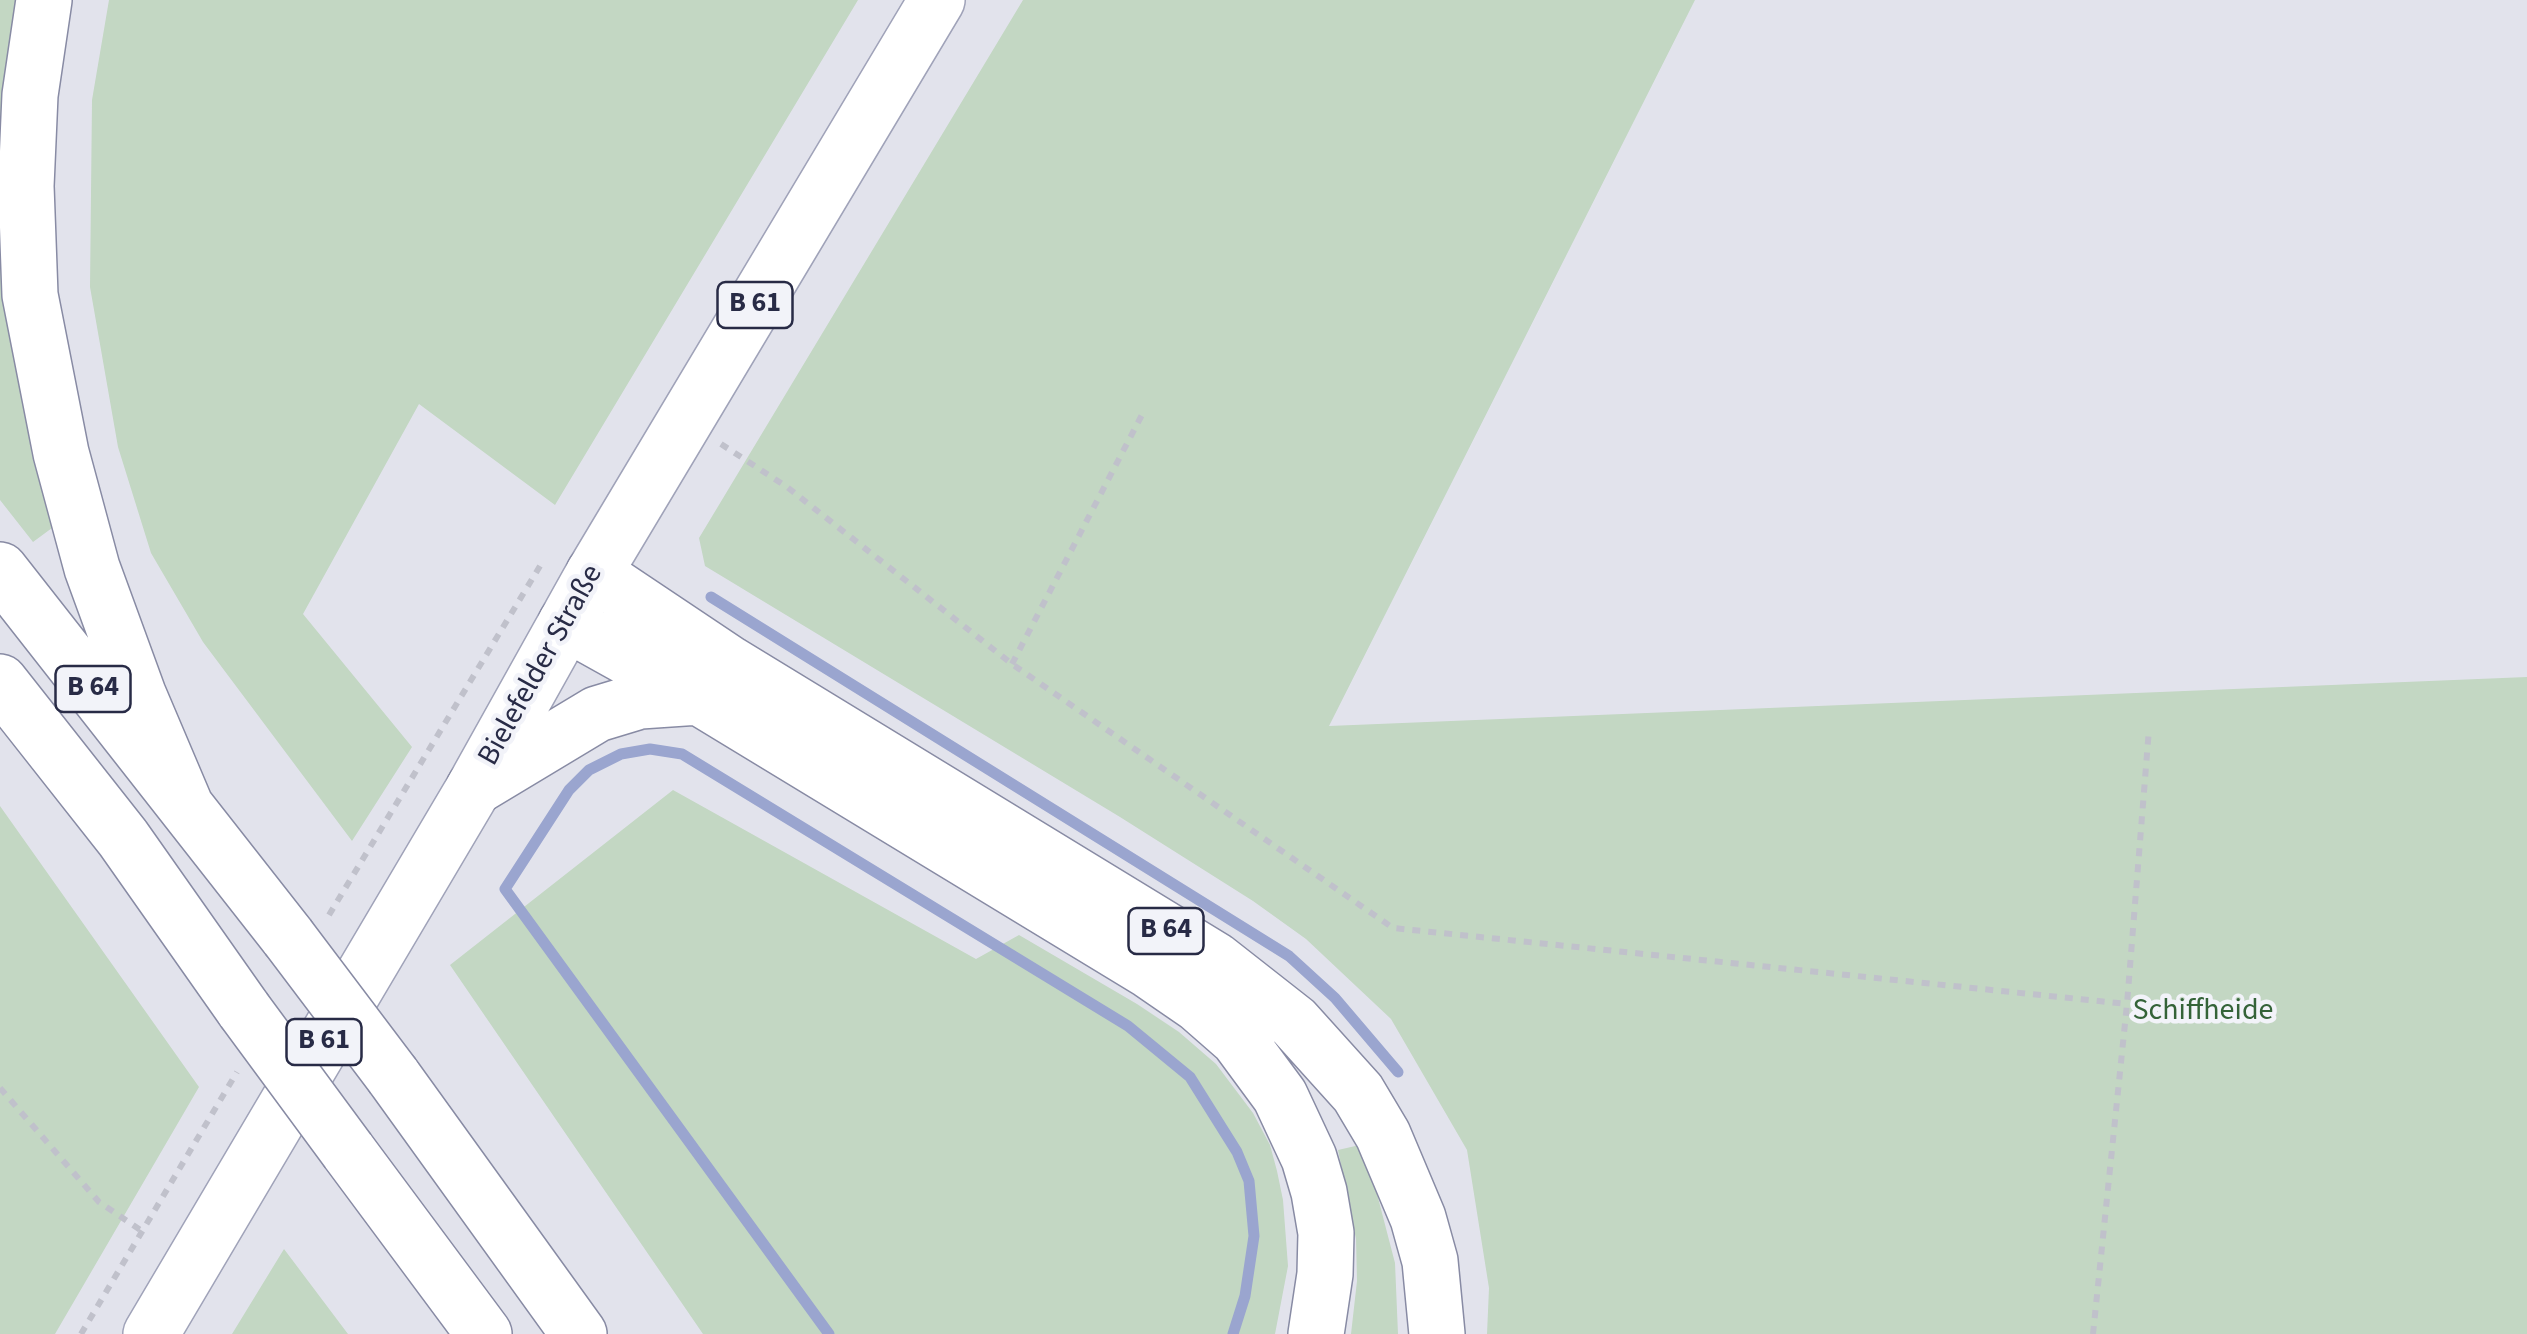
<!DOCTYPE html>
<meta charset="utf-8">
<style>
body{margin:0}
canvas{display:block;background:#e2e3ec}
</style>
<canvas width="2527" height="1334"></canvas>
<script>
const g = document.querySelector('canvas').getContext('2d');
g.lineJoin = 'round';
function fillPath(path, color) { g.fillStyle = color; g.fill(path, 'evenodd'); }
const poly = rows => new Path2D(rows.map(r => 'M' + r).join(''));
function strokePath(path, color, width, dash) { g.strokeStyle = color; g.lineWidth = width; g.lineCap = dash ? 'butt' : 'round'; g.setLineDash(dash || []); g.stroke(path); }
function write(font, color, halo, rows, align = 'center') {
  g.font = font + ' "Source Sans 3",sans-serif'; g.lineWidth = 9; g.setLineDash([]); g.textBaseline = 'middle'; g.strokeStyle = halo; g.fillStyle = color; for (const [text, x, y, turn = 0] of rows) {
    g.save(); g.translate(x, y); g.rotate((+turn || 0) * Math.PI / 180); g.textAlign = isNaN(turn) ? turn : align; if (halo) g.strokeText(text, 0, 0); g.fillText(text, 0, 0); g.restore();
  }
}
fillPath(poly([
 [0,0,19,0,0,159],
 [109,0,858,0,555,505,419,404,303,614,412,747,352,841,203,642,151,553,118,447,90,287,92,100],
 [1023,0,1695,0,1329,726,2527,677,2527,1334,1487,1334,1489,1288,1467,1150,1391,1019,1306,939,1253,901,1120,817,705,566,699,538],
 [0,210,4,294,32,455,52,528,33,542,0,500],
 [673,790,976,959,1019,935,1137,1004,1179,1032,1216,1064,1253,1113,1270,1145,1277,1171,1283,1200,1288,1266,1275,1334,703,1334,450,965],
 [0,806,199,1087,55,1334,0,1334],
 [1364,1144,1395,1263,1398,1334,1351,1334,1357,1281,1356,1239,1338,1150],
 [284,1249,348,1334,232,1334]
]), '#c3d7c3');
strokePath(poly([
 [711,597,1289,956,1335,998,1398,1072],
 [829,1334,505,889,569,790,589,770,621,754,650,749,682,754,1128,1026,1190,1077,1237,1152,1249,1181,1254,1236,1245,1296,1233,1334]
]), '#9aa5cf', 11);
const major = poly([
 [151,1334,474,788,594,573,937,0]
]);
const highway = poly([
 [44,0,30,95,26,186,30,295,61,453,92,568,138,694,186,807],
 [0,570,288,937],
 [594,573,730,664,1215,960,1294,1022,1358,1093,1383,1135,1418,1218,1430,1261,1437,1334],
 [566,623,699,697,1150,971,1198,1004,1238,1039,1280,1096,1309,1158,1319,1192,1326,1233,1325,1274,1316,1334],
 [0,682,123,838,244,1010],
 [474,788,597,714,640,701,699,697],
 [393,1076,579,1334],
 [348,1151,484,1334]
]);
strokePath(major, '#a0a3b9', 58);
strokePath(highway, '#888ba4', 58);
strokePath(poly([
 [721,444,787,487,1012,664,1393,928,2127,1004],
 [1012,664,1145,409],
 [329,915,540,566],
 [0,1088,99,1202,142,1231],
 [81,1334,237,1072],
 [2093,1334,2127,1004,2149,729]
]), '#c0c1cb', 6, [8, 8]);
strokePath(major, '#fff', 55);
strokePath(highway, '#fff', 55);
const highwayBridge = poly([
 [288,937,393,1076],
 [244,1010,348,1151]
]);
strokePath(highwayBridge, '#888ba4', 58, []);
strokePath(highwayBridge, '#fff', 55);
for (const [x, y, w] of [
 [755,305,75],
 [93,689,75],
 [1166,931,75],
 [324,1042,75]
]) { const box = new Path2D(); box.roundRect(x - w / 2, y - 23, w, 46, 8); g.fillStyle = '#f2f3f9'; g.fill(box); strokePath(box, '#282b46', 2.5); }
write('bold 28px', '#282b46', null, [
 ["B 61",755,305],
 ["B 64",93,689],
 ["B 64",1166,931],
 ["B 61",324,1042]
]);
write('30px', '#282b46', '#f2f3f9', [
 ["Bielefelder Straße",542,666,-61]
]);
write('30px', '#346338', '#f2f3f9', [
 ["Schiffheide",2203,1012]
]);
</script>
